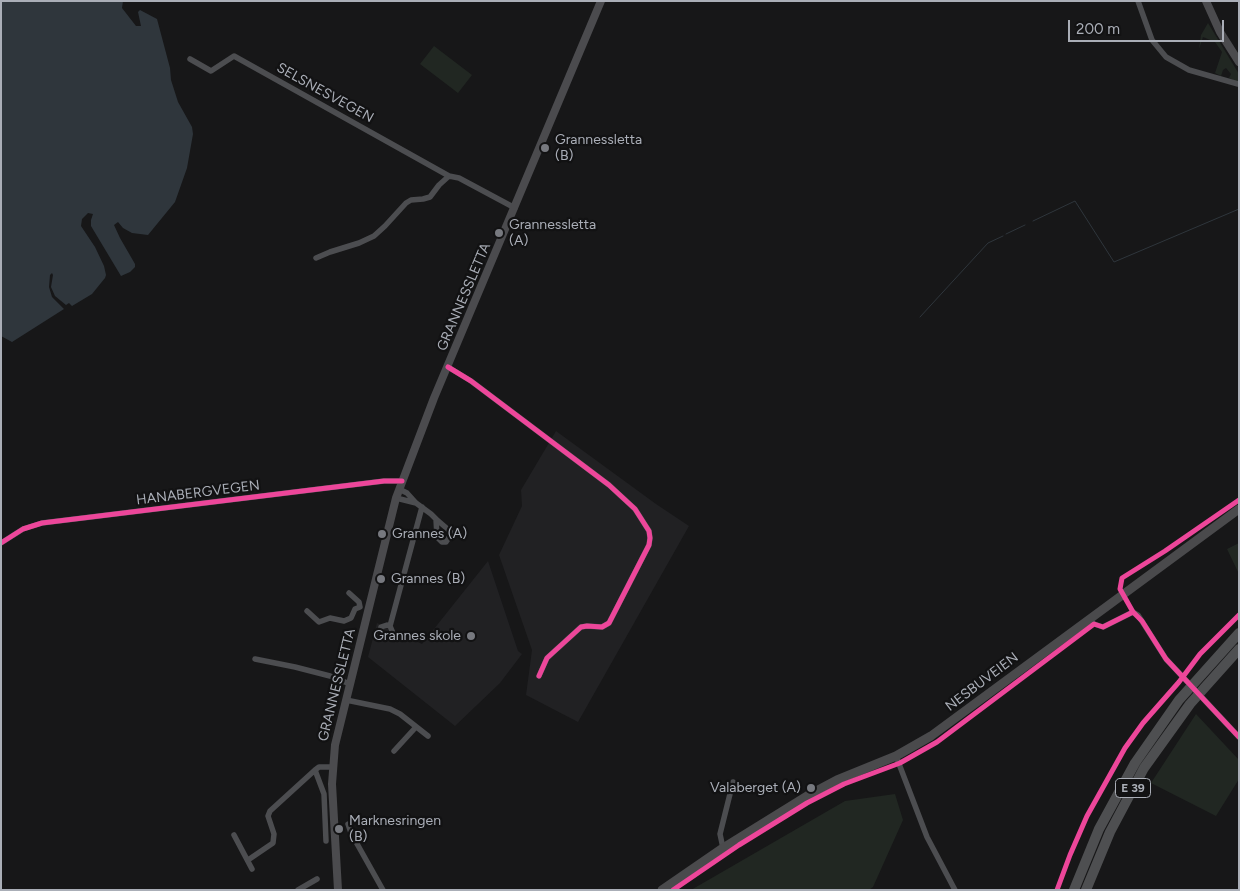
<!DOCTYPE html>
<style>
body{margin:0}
#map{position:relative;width:1240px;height:891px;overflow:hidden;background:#171718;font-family:Figtree,sans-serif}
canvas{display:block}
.frame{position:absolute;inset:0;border:2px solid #aaaeb7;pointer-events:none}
.scale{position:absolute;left:1068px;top:20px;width:156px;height:22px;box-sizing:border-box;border:2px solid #aaaeb7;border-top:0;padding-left:6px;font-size:15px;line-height:18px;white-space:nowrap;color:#aaaeb7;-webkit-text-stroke:4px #121213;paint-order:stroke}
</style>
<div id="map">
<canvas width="1240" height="891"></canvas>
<div class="frame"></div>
<div class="scale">200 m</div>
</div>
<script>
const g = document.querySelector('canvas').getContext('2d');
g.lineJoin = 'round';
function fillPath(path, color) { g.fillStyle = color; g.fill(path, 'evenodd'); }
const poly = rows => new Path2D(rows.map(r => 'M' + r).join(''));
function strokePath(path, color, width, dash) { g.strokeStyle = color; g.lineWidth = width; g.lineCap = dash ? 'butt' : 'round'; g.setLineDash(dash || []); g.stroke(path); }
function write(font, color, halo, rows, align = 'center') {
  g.font = font + ' Figtree,sans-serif'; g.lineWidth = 4.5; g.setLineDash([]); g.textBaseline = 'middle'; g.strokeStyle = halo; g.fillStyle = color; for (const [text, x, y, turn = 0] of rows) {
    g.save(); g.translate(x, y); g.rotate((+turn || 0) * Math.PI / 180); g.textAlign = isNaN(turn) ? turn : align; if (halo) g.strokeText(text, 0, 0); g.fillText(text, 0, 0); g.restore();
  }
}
fillPath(poly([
 [556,431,656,504,689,526,578,722,526,695,532,650,499,555,522,506,521,490],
 [488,561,518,651,522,654,500,683,455,726,368,657,377,623,422,644]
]), '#212123');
fillPath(poly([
 [1208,23,1239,74,1239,83,1229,78,1231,74,1226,68,1223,70,1221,76,1215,73,1222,52,1215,42,1203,37,1199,49,1201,35],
 [434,46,472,75,458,93,420,64],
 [1239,543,1239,574,1227,549],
 [1196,714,1239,760,1239,779,1216,816,1151,783],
 [895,794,903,820,873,887,869,890,691,890,845,801]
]), '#212722');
fillPath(poly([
 [1,1,123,1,122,8,136,26,141,26,138,12,140,10,157,19,170,68,171,80,178,102,192,127,193,134,187,168,175,202,148,235,132,233,123,228,118,222,114,225,120,238,135,264,135,267,130,272,121,276,91,226,91,220,93,214,88,213,82,219,81,226,95,247,104,266,106,275,105,278,92,294,72,306,69,303,66,305,55,296,51,287,53,275,52,273,50,275,49,287,52,297,64,309,12,342,1,336]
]), '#2f363c');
strokePath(poly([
 [1033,221,1075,201,1114,262,1239,209],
 [1006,234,1025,225],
 [920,317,988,243,1003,236]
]), '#2f363c', 1);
strokePath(poly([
 [1138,1,1152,40,1166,57,1189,70,1238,84],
 [190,59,211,71,234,56,449,176],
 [316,258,330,252,359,243,374,236,385,226,406,203,411,200,423,199,430,197,439,185,449,176,459,178,515,208],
 [448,367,471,381,609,485,635,509,649,531,650,538,649,545,609,623,602,627,587,626,581,627,547,658,539,676],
 [399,489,407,493,416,503,431,514,436,519,451,532,450,536,446,542,442,542,437,537,436,519],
 [396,498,416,503],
 [1,543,23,529,42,523,384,481,402,481],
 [349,593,359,602,360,607],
 [307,611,319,622,330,618,344,621,351,618,355,609,360,607],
 [1090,620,1094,624,1103,627,1133,612,1138,615,1166,659,1239,737],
 [390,626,387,625,381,627,380,634,382,637,389,638,393,633,390,626,422,507],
 [255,659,295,667,330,676,350,684],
 [346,700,390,709,400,714,428,736],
 [394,751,416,727],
 [896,756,927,837,955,890],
 [315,770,324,794,326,841],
 [348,824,351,833,383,890],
 [234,835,252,869],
 [723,848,720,834,733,782],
 [248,860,273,843,274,834,268,816,270,811,315,770,319,767,332,767],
 [298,890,317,879]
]), '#4c4d50', 5.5);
strokePath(poly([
 [1206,1,1220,32,1239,62],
 [338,890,332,784,335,745,396,498,434,398,601,1]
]), '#4b4b4e', 8);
strokePath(poly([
 [662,890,723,848,807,796,837,780,896,756,931,736,1239,509]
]), '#4a4a4c', 9);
strokePath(poly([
 [1074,890,1099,829,1135,763,1179,700,1239,633],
 [1086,890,1110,832,1144,768,1190,704,1239,649]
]), '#4e4f51', 10);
strokePath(poly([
 [448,367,471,381,609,485,635,509,649,531,650,538,649,545,609,623,602,627,587,626,581,627,547,658,539,676],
 [1239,500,1165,551,1122,578,1120,589,1133,612,1142,621,1166,659,1239,737],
 [1,543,23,529,42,523,384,481,402,481],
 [673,890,739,845,807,803,844,784,900,763,937,742,1094,624,1103,627,1133,612],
 [1057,890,1070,855,1087,816,1125,748,1143,723,1179,682,1200,654,1239,615]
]), '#ed469a', 5);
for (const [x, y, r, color] of [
 [545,148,5,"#77797f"],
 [499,233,5,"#77797f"],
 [382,534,5,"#77797f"],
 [381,579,5,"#77797f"],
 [471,636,5,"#77797f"],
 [811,788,5,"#77797f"],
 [339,829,5,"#77797f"]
]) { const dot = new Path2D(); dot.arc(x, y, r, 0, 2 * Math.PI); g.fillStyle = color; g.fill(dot); strokePath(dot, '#121213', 2); }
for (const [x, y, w] of [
 [1133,788,35]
]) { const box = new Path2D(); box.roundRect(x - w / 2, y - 9.5, w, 19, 4); g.fillStyle = '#121213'; g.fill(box); strokePath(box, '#aaaeb7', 1); }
write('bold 12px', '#aaaeb7', null, [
 ["E 39",1133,788]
]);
write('14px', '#aaaeb7', '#121213', [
 ["SELSNESVEGEN",325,93,29],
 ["GRANNESSLETTA",464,297,-67],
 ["HANABERGVEGEN",198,493,-7],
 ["NESBUVEIEN",982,682,-37],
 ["GRANNESSLETTA",337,685,-76]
]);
write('14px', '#aaaeb7', '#121213', [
 ["Grannessletta",555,140],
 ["(B)",555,156],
 ["Grannessletta",509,225],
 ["(A)",509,241],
 ["Grannes (A)",392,534],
 ["Grannes (B)",391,579],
 ["Grannes skole",461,636,"right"],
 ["Valaberget (A)",801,788,"right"],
 ["Marknesringen",349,821],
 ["(B)",349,837]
], 'left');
</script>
